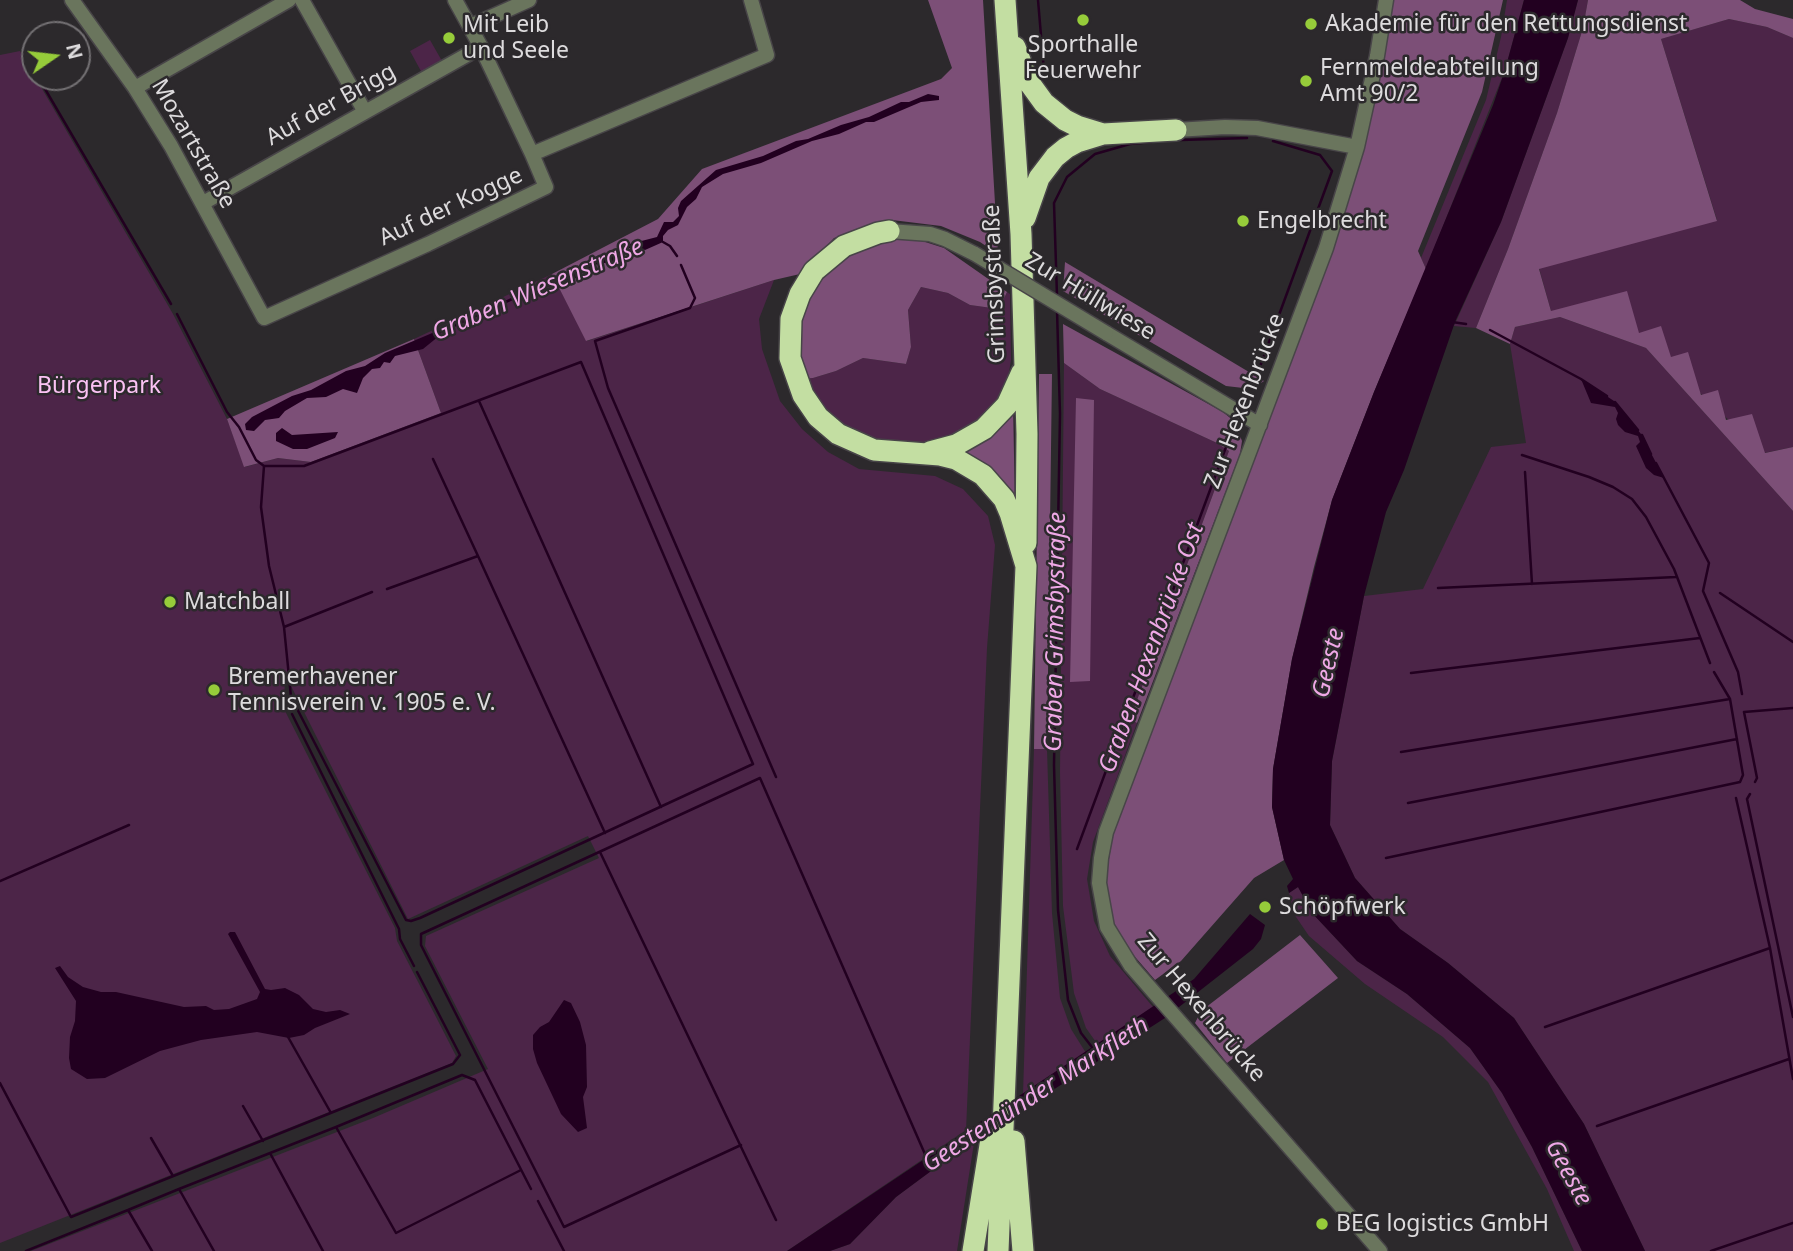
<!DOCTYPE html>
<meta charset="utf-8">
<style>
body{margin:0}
#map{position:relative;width:1793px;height:1251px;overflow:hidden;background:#2c292c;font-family:"Noto Sans",sans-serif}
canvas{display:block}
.north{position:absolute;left:21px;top:21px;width:70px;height:70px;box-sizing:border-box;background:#2c292c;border:2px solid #737073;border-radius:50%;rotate:76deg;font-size:19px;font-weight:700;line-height:28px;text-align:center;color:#dddbdd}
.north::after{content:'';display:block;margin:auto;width:24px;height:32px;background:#96cc3a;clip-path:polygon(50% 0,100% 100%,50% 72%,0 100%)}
</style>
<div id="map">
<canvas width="1793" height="1251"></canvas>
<div class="north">N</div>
</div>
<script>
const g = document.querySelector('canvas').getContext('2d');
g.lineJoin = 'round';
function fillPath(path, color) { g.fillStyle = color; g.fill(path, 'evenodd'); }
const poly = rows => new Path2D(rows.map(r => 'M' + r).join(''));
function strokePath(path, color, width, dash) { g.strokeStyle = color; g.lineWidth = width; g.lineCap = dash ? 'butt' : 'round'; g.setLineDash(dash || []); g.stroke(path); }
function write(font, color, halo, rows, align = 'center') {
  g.font = font + ' "Noto Sans",sans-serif'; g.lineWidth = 5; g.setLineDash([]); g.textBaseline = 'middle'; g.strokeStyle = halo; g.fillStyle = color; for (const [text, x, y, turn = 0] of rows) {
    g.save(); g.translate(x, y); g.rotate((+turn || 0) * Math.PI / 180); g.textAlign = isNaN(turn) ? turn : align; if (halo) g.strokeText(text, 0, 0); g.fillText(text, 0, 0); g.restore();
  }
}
fillPath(poly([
 [1507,0,1524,0,1505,70,1426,269,1421,258,1486,100,1501,37],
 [1578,0,1588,0,1583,28,1557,113,1508,249,1476,328,1454,326,1501,222,1568,38],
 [1729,19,1767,27,1793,38,1793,447,1764,453,1702,395,1671,357,1639,333,1551,311,1539,268,1717,220,1661,39],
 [430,40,442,61,422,73,410,51],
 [20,51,173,314,227,419,245,467,278,458,311,462,441,413,414,339,552,274,587,341,774,280,759,319,762,349,780,401,802,429,828,452,859,469,935,476,963,489,988,516,995,545,987,648,966,1130,787,1251,31,1251,373,1118,488,1069,425,946,426,936,599,858,588,836,408,919,285,674,284,709,395,928,397,941,456,1056,452,1063,0,1243,0,55],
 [921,287,948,293,970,305,999,309,1007,292,1010,294,1011,360,1006,390,992,413,947,442,891,446,839,430,801,379,813,378,836,371,863,358,906,364,911,347,908,310],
 [1560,317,1646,348,1793,511,1793,1251,1645,1251,1584,1124,1514,1018,1448,963,1400,929,1355,878,1330,825,1332,761,1364,596,1423,589,1491,447,1526,443,1510,344,1515,327],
 [1064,363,1100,389,1217,443,1229,451,1130,719,1137,723,1093,842,1087,879,1094,921,1110,956,1153,1007,1098,1045,1086,1028,1074,993,1063,906,1060,772],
 [1034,749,1047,749,1052,913,1060,998,1071,1029,1086,1053,1023,1094],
 [1298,887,1313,914,1357,961,1407,994,1470,1048,1502,1093,1532,1147,1582,1251,1574,1251,1547,1189,1488,1082,1443,1037,1365,984,1309,936,1294,914,1289,893],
 [974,1143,957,1251,830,1251,850,1244,896,1197,958,1151]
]), '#4c2548');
fillPath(poly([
 [928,0,983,0,998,254,980,242,941,226,892,220,834,238,800,274,774,280,586,341,552,274,658,219,702,169,941,79,952,68],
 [1393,0,1503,0,1482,92,1418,251,1426,269,1374,392,1332,500,1314,567,1292,659,1273,769,1272,807,1284,860,1254,878,1181,961,1155,980,1123,943,1110,917,1104,889,1113,835,1331,250],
 [1588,0,1740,0,1755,9,1793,19,1793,38,1767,27,1729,19,1661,39,1717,221,1539,269,1551,311,1627,291,1639,333,1661,326,1671,357,1688,352,1701,395,1718,390,1726,420,1752,414,1765,453,1793,447,1793,511,1646,348,1560,317,1515,327,1510,344,1476,328,1508,249,1557,113,1583,28],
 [878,237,919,240,944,248,1007,292,999,309,970,305,948,293,921,287,908,310,911,347,906,364,863,358,836,371,813,378,801,379,799,312,827,264],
 [1065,262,1264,381,1252,389,1226,386,1063,291],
 [1063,324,1223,412,1235,422,1242,441,1240,454,1137,723,1130,719,1229,451,1217,443,1100,389,1064,363],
 [414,339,441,413,311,462,278,458,244,467,227,419],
 [1039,374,1052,374,1047,749,1034,749],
 [1076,398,1094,400,1090,681,1070,682],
 [1013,400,1015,510,950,452],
 [1300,935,1338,978,1227,1063,1195,1023,1201,1011]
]), '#7c4f77');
fillPath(poly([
 [1524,0,1578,0,1568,38,1501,222,1455,322,1404,470,1386,512,1364,596,1332,761,1330,825,1355,878,1400,929,1448,963,1514,1018,1584,1124,1645,1251,1582,1251,1532,1147,1502,1093,1470,1048,1407,994,1357,961,1313,914,1298,887,1289,893,1287,886,1293,879,1284,860,1272,807,1273,769,1292,659,1332,500,1374,392,1493,105,1505,70],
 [928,94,939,96,939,100,921,102,874,122,866,122,839,134,812,141,761,163,723,174,702,187,696,199,687,207,678,225,668,230,663,236,663,242,645,250,634,246,622,252,615,261,594,265,573,280,557,280,557,278,591,260,613,252,622,246,657,237,664,222,673,222,679,216,678,208,681,201,716,170,763,156,796,141,808,139,841,125,869,117,901,102,909,102],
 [437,331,439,333,439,336,423,349,395,356,390,363,384,362,380,368,372,369,363,378,357,393,343,389,326,397,307,398,285,411,279,418,265,420,254,431,246,430,245,424,252,417,292,396,311,390,346,371,365,366,385,353],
 [1581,379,1614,401,1641,434,1664,478,1654,475,1646,468,1636,446,1640,442,1638,436,1625,432,1618,425,1616,419,1618,413,1615,407,1591,403],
 [282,428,292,435,338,432,335,438,307,449,293,449,276,441,276,433],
 [1250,914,1265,925,1261,939,1253,949,1165,1018,958,1151,896,1197,850,1244,830,1251,787,1251,1194,979],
 [230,932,235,932,265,989,271,990,285,988,299,995,313,1009,326,1012,340,1010,350,1014,315,1028,304,1035,289,1038,257,1032,201,1040,160,1051,105,1078,87,1079,71,1069,69,1058,70,1037,75,1021,76,1001,55,968,60,966,68,977,83,987,101,992,116,992,184,1007,206,1006,214,1010,229,1009,257,999,260,992,228,934],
 [564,1000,571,1003,580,1022,586,1045,587,1087,583,1097,587,1128,578,1132,561,1114,537,1063,533,1049,533,1035,540,1027,549,1022]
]), '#220020');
strokePath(poly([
 [1038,0,1044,71],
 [23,52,35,71],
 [38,77,171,304],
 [1181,140,1247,138],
 [663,242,670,246,677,256],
 [681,265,695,298,690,308,595,341,608,388,776,777],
 [1057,296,1054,203,1067,177,1095,154,1130,144,1152,142],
 [1057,310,1060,414,1054,765,1058,910,1068,1000,1081,1033,1095,1051],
 [177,314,227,412,239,427,256,460,264,466,304,466,581,362,753,764,420,918,411,921,406,920,291,697,284,627,269,566,261,507,264,466],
 [1452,322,1466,324],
 [1490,330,1581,379,1607,396],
 [436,334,560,277],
 [1258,372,1332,171,1320,155,1273,141],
 [479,401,661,807],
 [1615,402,1638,430],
 [1642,435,1651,454],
 [1522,455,1589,477,1613,487,1632,499,1646,517,1674,569,1710,663],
 [1656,463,1709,563,1703,591,1738,672,1742,694],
 [1525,472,1532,584],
 [478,556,605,833],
 [1438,588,1676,577],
 [387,589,478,556,433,459],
 [1720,593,1793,642],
 [284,627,372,592],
 [1411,673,1700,638],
 [292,714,399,929,400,939,414,966],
 [1401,752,1730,699],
 [1755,782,1757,778,1744,712,1793,708],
 [1750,794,1747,799,1793,1017],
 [1736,798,1770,948,1793,1079],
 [1408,803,1737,739],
 [1077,849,1226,447],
 [600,852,776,1220],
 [1386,858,1740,782,1743,775,1730,699,1714,672],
 [0,881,129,825],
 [1545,1027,1770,948],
 [288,1037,331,1113],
 [0,1083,71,1217,453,1064,460,1055,417,972],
 [243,1106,263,1141],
 [1597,1126,1789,1059],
 [336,1127,462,1075,475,1080,531,1189],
 [151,1138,173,1176],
 [741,1145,564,1227,421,945,421,934,760,778,928,1161],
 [270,1153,323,1251],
 [538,1201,564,1251],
 [26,1251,128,1210],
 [152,1251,128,1210,179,1189],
 [214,1251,179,1189,336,1127,396,1233,521,1170],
 [1711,1251,1793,1223]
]), '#220020', 2.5);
const minor = poly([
 [72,0,135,88,171,146,264,318,428,244,546,187,532,154,767,55,751,0],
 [302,0,365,112],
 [455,0,481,47,532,154],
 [471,26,529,0],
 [135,88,289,0],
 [1176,130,1225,127,1257,128,1357,147],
 [203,203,481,47],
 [889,231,930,234,945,239,975,254],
 [1106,333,1260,425],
 [1380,1251,1131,966,1107,927,1099,883,1101,858,1106,832,1326,248,1357,147,1377,56,1386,0]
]);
const highway = poly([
 [1005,0,1021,234,1027,434,1026,543],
 [1015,47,1028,81,1044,103,1065,120,1077,126,1103,134],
 [1025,218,1039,178,1055,157,1066,148,1077,142,1103,134,1176,130],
 [889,231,878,233,844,246,814,271,800,294,791,319,790,358,803,395,818,417,838,434,874,450,940,455,956,459,983,475,1004,499,1010,513,1026,566,998,1251],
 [930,452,956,445,984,429,1007,405,1022,372],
 [1014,1141,1023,1251],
 [973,1251,991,1139]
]);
strokePath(minor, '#484548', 17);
strokePath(highway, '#484548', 24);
strokePath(minor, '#6a755d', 14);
strokePath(highway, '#c3dea2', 21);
const minorBridge = poly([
 [975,254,1106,333]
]);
strokePath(minorBridge, '#484548', 17, []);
strokePath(minorBridge, '#6a755d', 14);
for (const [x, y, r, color] of [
 [1083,20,7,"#96cc3a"],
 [1311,24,7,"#96cc3a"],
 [449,38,7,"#96cc3a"],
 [1306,81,7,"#96cc3a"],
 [1243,221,7,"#96cc3a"],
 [170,602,7,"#96cc3a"],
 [214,690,7,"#96cc3a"],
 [1265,907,7,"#96cc3a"],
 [1322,1224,7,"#96cc3a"]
]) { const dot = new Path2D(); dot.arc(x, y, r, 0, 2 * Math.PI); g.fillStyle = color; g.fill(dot); strokePath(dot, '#2c292c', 2.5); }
write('23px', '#dddbdd', '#2c292c', [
 ["Akademie für den Rettungsdienst",1325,24],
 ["Mit Leib",463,25],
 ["und Seele",463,51],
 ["Sporthalle",1083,45,"center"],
 ["Feuerwehr",1083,71,"center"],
 ["Fernmeldeabteilung",1320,68],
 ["Amt 90/2",1320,94],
 ["Engelbrecht",1257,221],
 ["Matchball",184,602],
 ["Bremerhavener",228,677],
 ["Tennisverein v. 1905 e. V.",228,703],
 ["Schöpfwerk",1279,907],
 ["BEG logistics GmbH",1336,1224]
], 'left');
write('23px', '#dddbdd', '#2c292c', [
 ["Auf der Brigg",331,105,-29],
 ["Mozartstraße",193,144,60],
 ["Auf der Kogge",451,207,-25],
 ["Grimsbystraße",995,284,-92],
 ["Zur Hüllwiese",1090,297,31],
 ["Zur Hexenbrücke",1245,401,-69],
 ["Zur Hexenbrücke",1201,1008,50]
]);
write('23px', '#fbc2f4', '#2c292c', [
 ["Bürgerpark",99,386]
]);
write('italic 24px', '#efa8e6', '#2c292c', [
 ["Graben Wiesenstraße",538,290,-23],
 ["Graben Grimsbystraße",1056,632,-89],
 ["Graben Hexenbrücke Ost",1152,648,-70],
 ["Geeste",1329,663,-77],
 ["Geestemünder Markfleth",1036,1095,-33],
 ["Geeste",1568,1173,61]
]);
</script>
